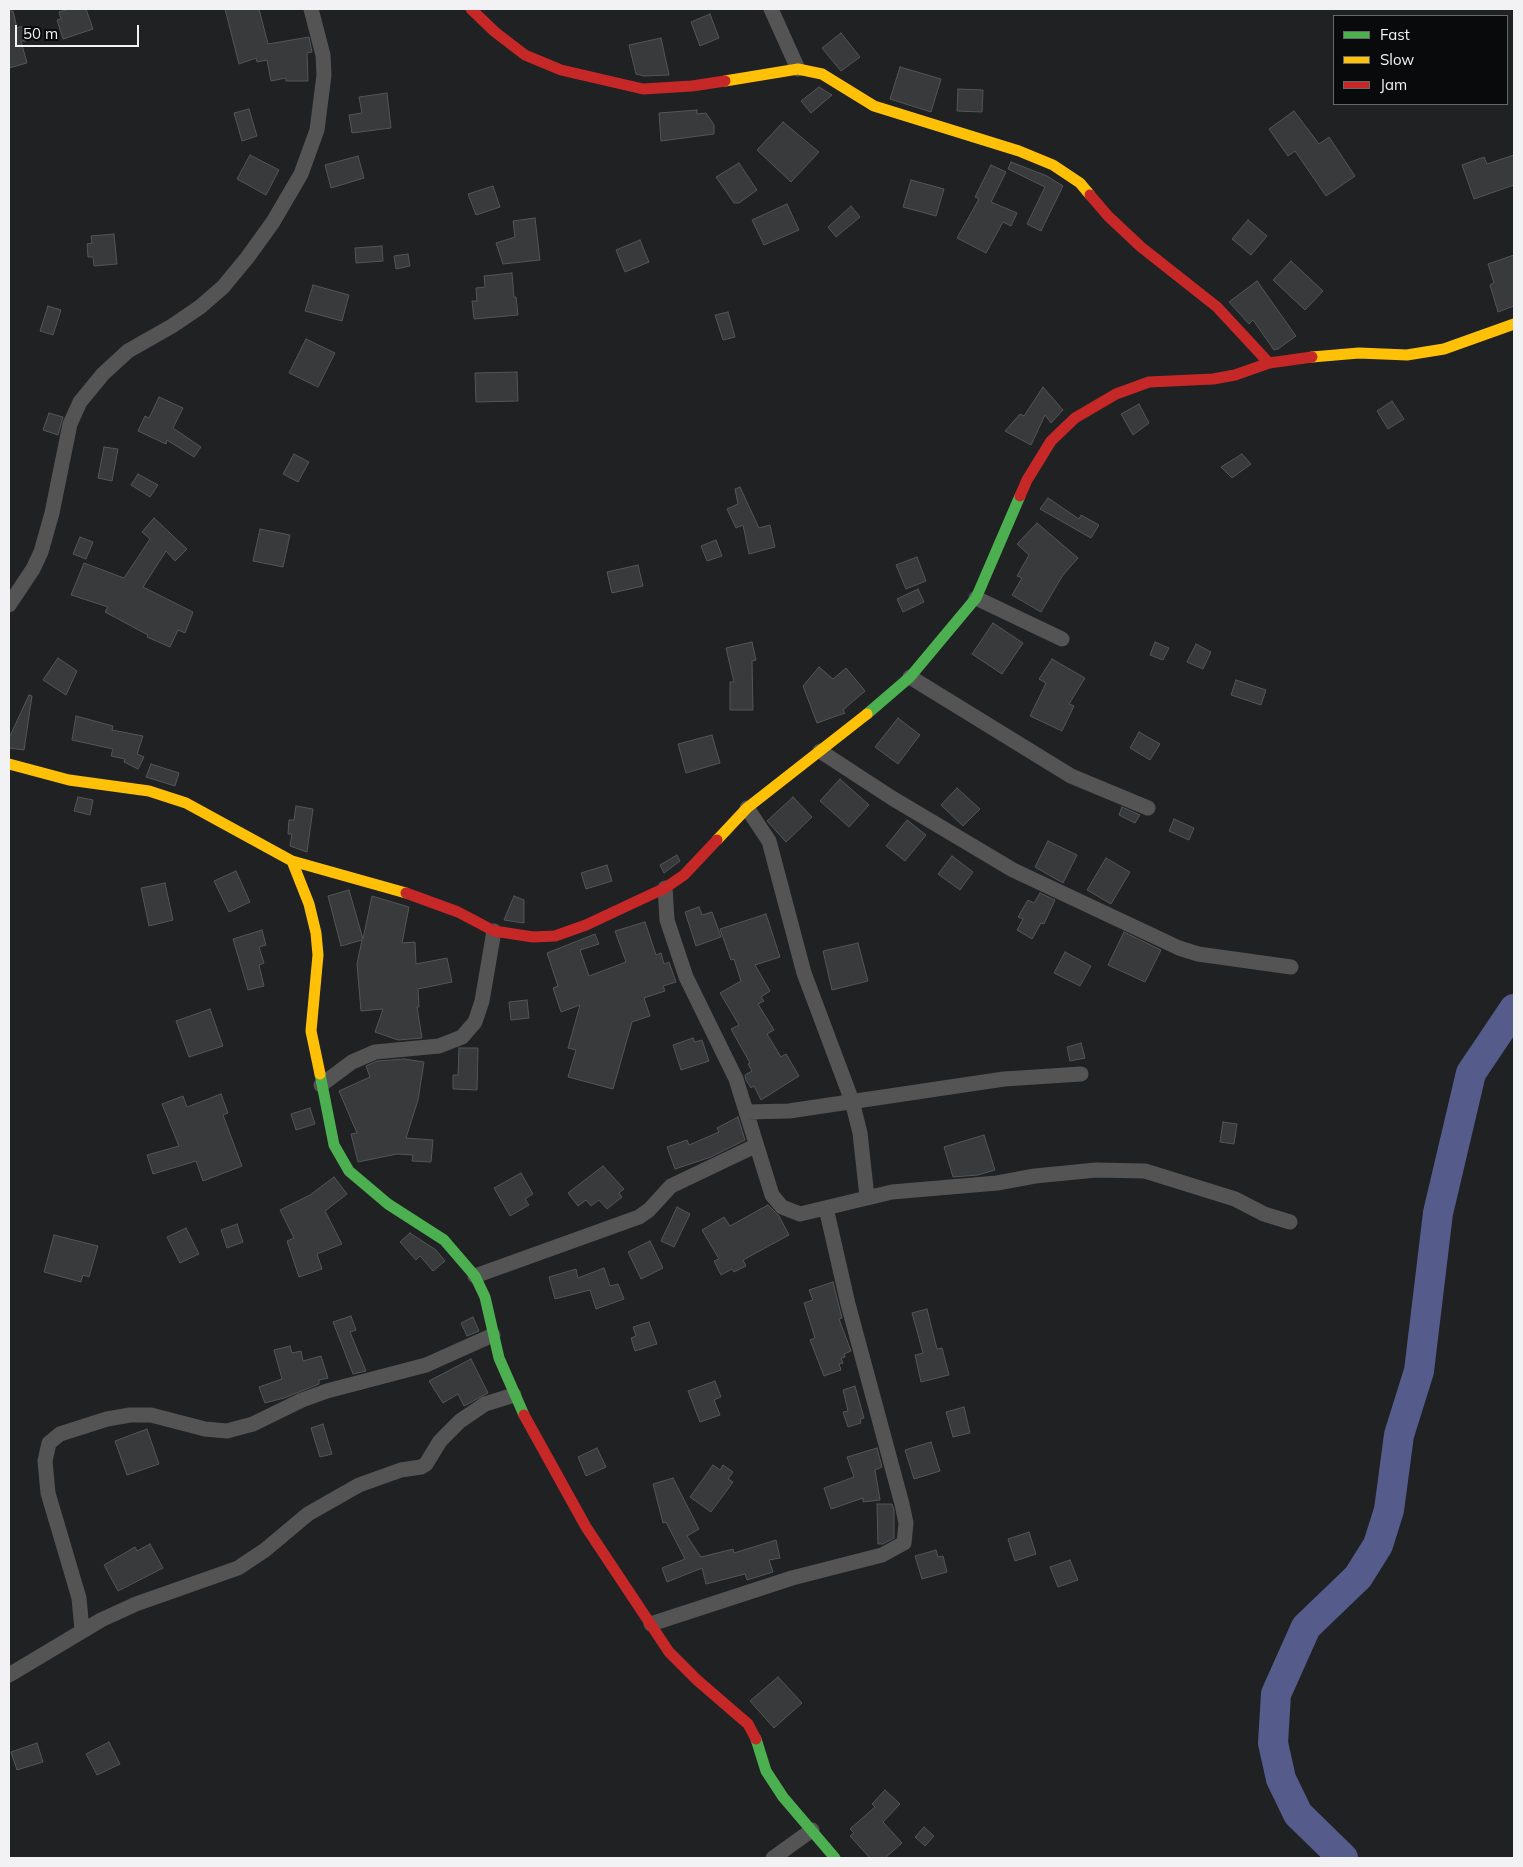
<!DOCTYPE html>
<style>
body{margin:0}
#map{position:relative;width:1523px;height:1867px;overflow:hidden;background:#202123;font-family:Mulish,sans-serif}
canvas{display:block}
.frame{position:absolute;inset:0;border:10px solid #f2f2f5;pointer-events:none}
.legend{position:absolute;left:1333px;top:15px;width:175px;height:90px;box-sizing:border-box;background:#090a0b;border:1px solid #666769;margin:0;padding:6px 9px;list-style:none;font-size:15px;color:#f2f2f5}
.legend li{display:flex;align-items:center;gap:10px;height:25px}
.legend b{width:25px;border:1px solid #666769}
.scale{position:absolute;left:15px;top:25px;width:124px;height:22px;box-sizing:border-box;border:2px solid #f2f2f5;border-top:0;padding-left:6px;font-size:15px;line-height:18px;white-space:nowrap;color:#f2f2f5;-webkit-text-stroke:4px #090a0b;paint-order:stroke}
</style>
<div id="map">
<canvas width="1523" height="1867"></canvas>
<div class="frame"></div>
<ul class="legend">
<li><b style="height:6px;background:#4caf50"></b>Fast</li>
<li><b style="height:6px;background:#ffc107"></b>Slow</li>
<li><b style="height:6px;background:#c62828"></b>Jam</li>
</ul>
<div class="scale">50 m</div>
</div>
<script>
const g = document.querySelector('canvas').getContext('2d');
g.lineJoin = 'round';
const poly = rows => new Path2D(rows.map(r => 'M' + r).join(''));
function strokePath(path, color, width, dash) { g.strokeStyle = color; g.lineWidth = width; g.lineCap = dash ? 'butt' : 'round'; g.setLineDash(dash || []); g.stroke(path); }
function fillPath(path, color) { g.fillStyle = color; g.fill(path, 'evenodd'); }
strokePath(poly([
 [1343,1858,1298,1814,1281,1779,1273,1743,1276,1694,1306,1627,1358,1577,1378,1545,1389,1510,1399,1435,1419,1371,1438,1213,1471,1073,1514,1009]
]), '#555c8c', 30);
const building = poly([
 [69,9,86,9,93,29,63,39,57,20,61,19,59,12,69,9],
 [225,9,259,9,268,44,309,37,312,52,307,53,308,81,286,81,286,78,271,81,267,60,257,62,256,58,239,64,225,9],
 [9,11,13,11,17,28,23,26,26,41,21,41,27,63,9,68,9,11],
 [710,14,719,38,700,46,691,22,710,14],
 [841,33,860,57,841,71,822,48,841,33],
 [661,38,669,75,644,76,636,74,629,45,661,38],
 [900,67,941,79,931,112,890,99,900,67],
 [819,87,832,95,811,113,801,101,819,87],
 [958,89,983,90,982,112,957,111,958,89],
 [387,93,391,128,352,133,349,115,362,113,359,97,387,93],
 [249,109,257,136,242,141,234,113,249,109],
 [697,110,697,114,706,113,714,125,714,134,661,141,659,113,697,110],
 [1294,111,1319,144,1329,137,1355,176,1326,196,1295,151,1288,156,1269,129,1294,111],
 [783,122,819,152,791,182,757,150,783,122],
 [250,155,279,170,266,195,237,179,250,155],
 [1514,155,1514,185,1474,199,1462,165,1484,157,1487,164,1514,155],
 [358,156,364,178,331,188,325,165,358,156],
 [1011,162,1047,176,1063,186,1041,231,1027,224,1045,187,1008,169,1011,162],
 [739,163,757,190,739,203,734,203,716,177,739,163],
 [991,165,1006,172,991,202,1017,213,1011,226,1003,222,986,253,957,238,979,199,975,197,991,165],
 [911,180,944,189,936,216,903,207,911,180],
 [493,186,500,207,476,215,468,194,493,186],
 [787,204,799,230,764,245,752,220,787,204],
 [851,206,860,217,836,237,828,227,851,206],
 [535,218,540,260,503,264,496,243,515,237,513,221,535,218],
 [1248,220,1267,236,1251,255,1232,239,1248,220],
 [114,234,117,264,94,266,93,257,88,257,87,244,92,243,91,236,114,234],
 [640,240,649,262,625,272,616,250,640,240],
 [382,246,383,261,356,263,355,248,382,246],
 [408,254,410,266,396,269,394,256,408,254],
 [1514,255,1514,306,1498,312,1490,285,1494,283,1488,264,1514,255],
 [1291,261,1323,291,1305,310,1273,280,1291,261],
 [512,273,514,297,516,297,518,315,474,319,472,301,477,301,476,288,485,287,484,276,512,273],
 [1257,281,1296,336,1278,349,1274,350,1253,320,1249,324,1229,302,1257,281],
 [313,285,349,295,342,321,305,311,313,285],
 [48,306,61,310,53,335,40,331,48,306],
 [728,312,735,337,723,340,715,315,728,312],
 [306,339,335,353,318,387,289,373,306,339],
 [517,372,518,401,476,402,475,373,517,372],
 [1043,387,1063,410,1051,423,1045,415,1031,445,1005,431,1020,414,1024,416,1043,387],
 [159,397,183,408,173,428,201,447,194,457,167,440,166,444,138,431,145,416,149,418,159,397],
 [1392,401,1404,419,1388,429,1377,411,1392,401],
 [1139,404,1149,423,1133,435,1121,414,1139,404],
 [49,413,63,417,58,435,43,430,49,413],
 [104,447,118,449,112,481,98,478,104,447],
 [294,454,309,462,298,482,283,474,294,454],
 [1242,454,1251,464,1232,478,1221,467,1242,454],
 [138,474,158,485,150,497,131,485,138,474],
 [740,487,759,528,770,525,775,547,749,554,743,525,736,528,727,509,738,504,735,489,740,487],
 [1048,498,1079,519,1081,515,1099,525,1091,538,1040,509,1048,498],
 [154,518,187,549,175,561,166,551,143,587,193,612,185,633,178,630,170,647,147,637,148,635,105,612,108,607,71,595,84,563,124,578,150,539,142,532,154,518],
 [1037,523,1078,558,1063,575,1041,612,1012,595,1022,578,1017,576,1029,555,1017,544,1037,523],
 [260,529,290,535,283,567,253,561,260,529],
 [80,537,93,542,86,559,73,554,80,537],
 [716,540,722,556,707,561,701,546,716,540],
 [917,557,926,581,906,589,896,565,917,557],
 [638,565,643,586,612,593,607,572,638,565],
 [918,589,924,602,903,612,897,599,918,589],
 [993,623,1023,643,1002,674,972,654,993,623],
 [752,642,756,660,752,661,753,710,730,710,730,682,734,682,726,648,752,642],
 [1155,642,1169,648,1163,660,1150,655,1155,642],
 [1196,644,1211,652,1203,669,1187,662,1196,644],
 [58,658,77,671,66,695,43,680,58,658],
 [1052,659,1085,678,1069,704,1074,706,1062,731,1030,716,1046,683,1039,679,1052,659],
 [819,667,833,679,846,668,865,691,843,710,845,713,817,723,803,686,819,667],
 [1236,680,1266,690,1261,705,1231,695,1236,680],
 [29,695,32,696,24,750,9,748,9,738,29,695],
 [76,716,113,726,112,730,143,736,137,754,144,757,138,769,124,762,125,759,111,756,113,749,72,740,76,716],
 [898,718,920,735,898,764,875,747,898,718],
 [1139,732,1160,744,1150,760,1130,748,1139,732],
 [712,735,720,763,686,773,678,744,712,735],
 [151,764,179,773,175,786,146,777,151,764],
 [840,779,869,805,849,827,820,801,840,779],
 [957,788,980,809,963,826,941,805,957,788],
 [78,797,93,800,90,815,74,811,78,797],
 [793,797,812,817,786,842,767,821,793,797],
 [296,806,313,809,307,852,290,846,292,834,288,834,289,820,294,820,296,806],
 [1122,807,1140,815,1135,823,1119,815,1122,807],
 [1174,819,1194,828,1189,840,1169,831,1174,819],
 [907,820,926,835,905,861,886,846,907,820],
 [1048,841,1077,855,1063,883,1035,867,1048,841],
 [677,855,680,861,664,873,660,865,677,855],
 [952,856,973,872,960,890,938,874,952,856],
 [1106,858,1130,872,1111,904,1087,890,1106,858],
 [607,865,612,881,586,889,581,873,607,865],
 [236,871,250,902,229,912,214,881,236,871],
 [165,883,173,920,149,926,141,888,165,883],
 [349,890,363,939,372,896,409,907,402,943,415,942,416,964,447,958,452,982,418,989,419,1007,417,1007,422,1038,398,1040,375,1032,383,1009,361,1011,357,964,362,940,341,946,328,896,349,890],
 [1040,893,1055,900,1044,924,1041,923,1032,939,1017,930,1023,919,1018,917,1028,900,1034,903,1040,893],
 [514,896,524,900,524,923,504,920,514,896],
 [699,907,702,915,712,912,721,937,696,946,685,912,699,907],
 [766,914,780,957,755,965,770,991,761,997,764,1001,758,1004,774,1030,767,1034,781,1057,786,1054,799,1076,761,1100,754,1086,751,1088,746,1080,745,1075,752,1071,748,1064,750,1063,731,1029,739,1025,720,993,741,981,734,959,731,960,720,929,766,914],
 [645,922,656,955,661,953,664,964,669,962,676,982,663,986,665,991,644,998,650,1016,632,1022,613,1089,568,1077,576,1050,568,1048,580,1005,561,1012,553,988,558,986,547,953,595,934,599,944,580,950,589,976,626,962,615,931,645,922],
 [262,930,266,945,259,947,264,963,259,965,264,986,248,990,233,939,262,930],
 [1124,932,1161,950,1145,982,1108,965,1124,932],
 [858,943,868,981,832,990,823,951,858,943],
 [1065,952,1091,966,1080,986,1054,973,1065,952],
 [527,1000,529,1018,511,1020,509,1002,527,1000],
 [210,1009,223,1046,189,1057,176,1021,210,1009],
 [693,1038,695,1042,702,1040,709,1061,681,1070,673,1045,693,1038],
 [1081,1043,1085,1058,1070,1061,1067,1047,1081,1043],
 [459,1048,478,1048,477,1090,453,1089,453,1075,458,1075,459,1048],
 [404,1059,424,1062,418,1100,406,1138,433,1140,431,1162,412,1161,413,1155,397,1154,358,1162,351,1134,357,1133,339,1091,370,1077,366,1066,377,1061,404,1059],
 [221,1094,228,1113,223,1115,242,1166,203,1181,196,1161,153,1174,147,1155,179,1146,162,1104,183,1096,187,1107,221,1094],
 [310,1108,315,1124,296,1130,291,1114,310,1108],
 [738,1117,745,1140,711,1157,675,1169,667,1147,687,1140,689,1145,719,1132,717,1128,738,1117],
 [1223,1122,1237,1124,1234,1144,1220,1142,1223,1122],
 [984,1135,995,1170,978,1175,953,1177,944,1147,984,1135],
 [603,1166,624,1189,619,1193,622,1197,607,1209,599,1200,591,1206,586,1200,578,1206,568,1193,603,1166],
 [521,1173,533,1194,525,1199,529,1205,510,1216,494,1188,521,1173],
 [334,1177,347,1194,325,1211,342,1244,317,1254,322,1269,299,1277,287,1241,294,1238,280,1210,310,1195,334,1177],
 [768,1205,779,1216,789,1235,743,1260,746,1266,734,1272,732,1269,721,1275,714,1261,719,1259,702,1230,724,1217,730,1226,768,1205],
 [677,1207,690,1214,674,1247,661,1241,677,1207],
 [237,1224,243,1242,227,1248,221,1230,237,1224],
 [186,1228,199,1254,180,1263,167,1237,186,1228],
 [410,1233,436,1250,445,1261,433,1271,420,1256,416,1260,400,1242,410,1233],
 [54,1235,98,1246,89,1277,83,1275,81,1282,44,1272,54,1235],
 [650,1241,663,1268,641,1279,628,1252,650,1241],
 [604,1268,610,1286,618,1284,624,1299,596,1309,590,1290,555,1299,549,1277,576,1269,578,1278,604,1268],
 [833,1282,842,1318,839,1319,851,1351,844,1354,845,1357,841,1358,843,1363,839,1364,841,1370,824,1376,810,1340,815,1338,804,1303,813,1300,809,1290,833,1282],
 [927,1309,937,1349,942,1348,949,1375,921,1382,915,1355,923,1353,912,1313,927,1309],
 [351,1316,356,1330,350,1332,366,1371,353,1374,333,1322,351,1316],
 [473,1317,479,1331,467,1336,461,1323,473,1317],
 [649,1322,657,1344,635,1351,631,1338,636,1336,633,1327,649,1322],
 [290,1346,292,1353,301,1351,303,1361,321,1356,328,1378,319,1380,319,1384,284,1398,265,1403,259,1387,282,1379,274,1350,290,1346],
 [471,1359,488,1393,464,1406,458,1394,443,1403,429,1381,471,1359],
 [715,1381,721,1397,714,1400,720,1415,700,1422,688,1391,715,1381],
 [855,1386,864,1418,860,1419,861,1423,848,1427,843,1412,848,1411,843,1390,855,1386],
 [964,1407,970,1433,953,1437,946,1412,964,1407],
 [323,1424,332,1454,320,1457,311,1428,323,1424],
 [147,1429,159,1464,127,1475,115,1441,147,1429],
 [931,1442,940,1471,914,1479,905,1450,931,1442],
 [597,1448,606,1467,586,1476,578,1457,597,1448],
 [877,1448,882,1467,875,1470,880,1500,863,1502,863,1498,831,1509,824,1488,854,1477,847,1457,877,1448],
 [713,1465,720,1470,723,1465,733,1472,728,1479,733,1482,711,1512,690,1497,713,1465],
 [673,1478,699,1529,687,1536,701,1557,733,1549,734,1553,776,1540,780,1558,769,1560,773,1572,747,1580,745,1574,706,1584,702,1568,667,1582,662,1568,685,1559,666,1522,663,1523,653,1484,673,1478],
 [877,1504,892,1504,894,1510,894,1538,883,1544,878,1544,877,1504],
 [1029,1532,1036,1554,1015,1561,1008,1539,1029,1532],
 [150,1544,163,1568,118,1591,104,1565,135,1547,137,1551,150,1544],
 [936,1550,938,1557,943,1556,947,1572,922,1579,915,1556,936,1550],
 [1070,1560,1078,1580,1058,1587,1050,1567,1070,1560],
 [778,1677,802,1703,774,1728,750,1701,778,1677],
 [109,1742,120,1764,97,1775,86,1754,109,1742],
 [37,1743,43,1762,17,1770,11,1752,37,1743],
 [885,1790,900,1804,883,1822,902,1843,885,1858,870,1858,850,1836,854,1833,850,1829,875,1807,872,1804,885,1790],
 [924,1827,934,1836,925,1846,915,1837,924,1827]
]);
fillPath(building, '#393a3c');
strokePath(building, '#545557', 1);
strokePath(poly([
 [771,9,798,69],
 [976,598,1062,639],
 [9,605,33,569,41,552,52,513,70,424,80,402,103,374,128,351,172,326,200,307,223,287,247,258,273,222,301,174,317,130,324,75,323,55,311,9],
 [910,677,1071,776,1148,808],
 [820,751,892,798,1013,870,1179,948,1198,954,1291,967],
 [747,808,769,841,804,973,852,1101,860,1133,867,1197],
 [665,888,667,920,686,977,736,1079,772,1195,782,1207,800,1214,892,1192,997,1183,1035,1176,1096,1170,1145,1171,1235,1199,1264,1214,1290,1222],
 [321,1085,352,1062,375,1052,439,1046,462,1037,475,1022,482,1001,494,931],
 [747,1112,789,1111,1004,1079,1081,1074],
 [475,1276,639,1217,649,1210,671,1186,755,1146],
 [651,1624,792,1578,882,1555,904,1543,906,1523,902,1504,848,1304,826,1208],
 [82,1630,79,1598,48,1493,45,1461,49,1443,60,1434,107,1419,130,1415,151,1415,205,1429,227,1431,253,1424,302,1400,327,1391,426,1365,493,1335],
 [9,1675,101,1620,136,1604,238,1568,265,1550,308,1514,359,1485,401,1470,421,1467,426,1464,440,1441,460,1421,485,1404,514,1395],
 [773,1858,812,1830]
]), '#545454', 15);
strokePath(poly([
 [867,714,910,677,976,598,1020,496],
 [320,1074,334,1145,349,1171,388,1204,444,1240,475,1276,485,1297,499,1358,524,1415],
 [756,1739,766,1771,783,1797,835,1858]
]), '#4caf50', 11);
strokePath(poly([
 [725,81,798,69,822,74,874,106,1019,151,1053,165,1080,183,1090,195],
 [1312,357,1359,353,1407,355,1444,349,1514,324],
 [9,764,69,780,149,791,186,803,292,861,406,893],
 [717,840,747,808,867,714],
 [292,861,309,904,316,933,318,955,311,1031,320,1074]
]), '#ffc107', 11);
strokePath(poly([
 [471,9,495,32,525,55,561,70,643,89,692,86,725,81],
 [1090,195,1108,216,1141,247,1217,307,1269,363],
 [1020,496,1027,480,1051,441,1075,418,1116,394,1149,382,1213,379,1235,375,1269,363,1312,357],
 [406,893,458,912,494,931,533,937,555,936,586,925,665,888,684,875,717,840],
 [524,1415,586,1527,669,1652,697,1680,748,1724,756,1739]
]), '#c62828', 11);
</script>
